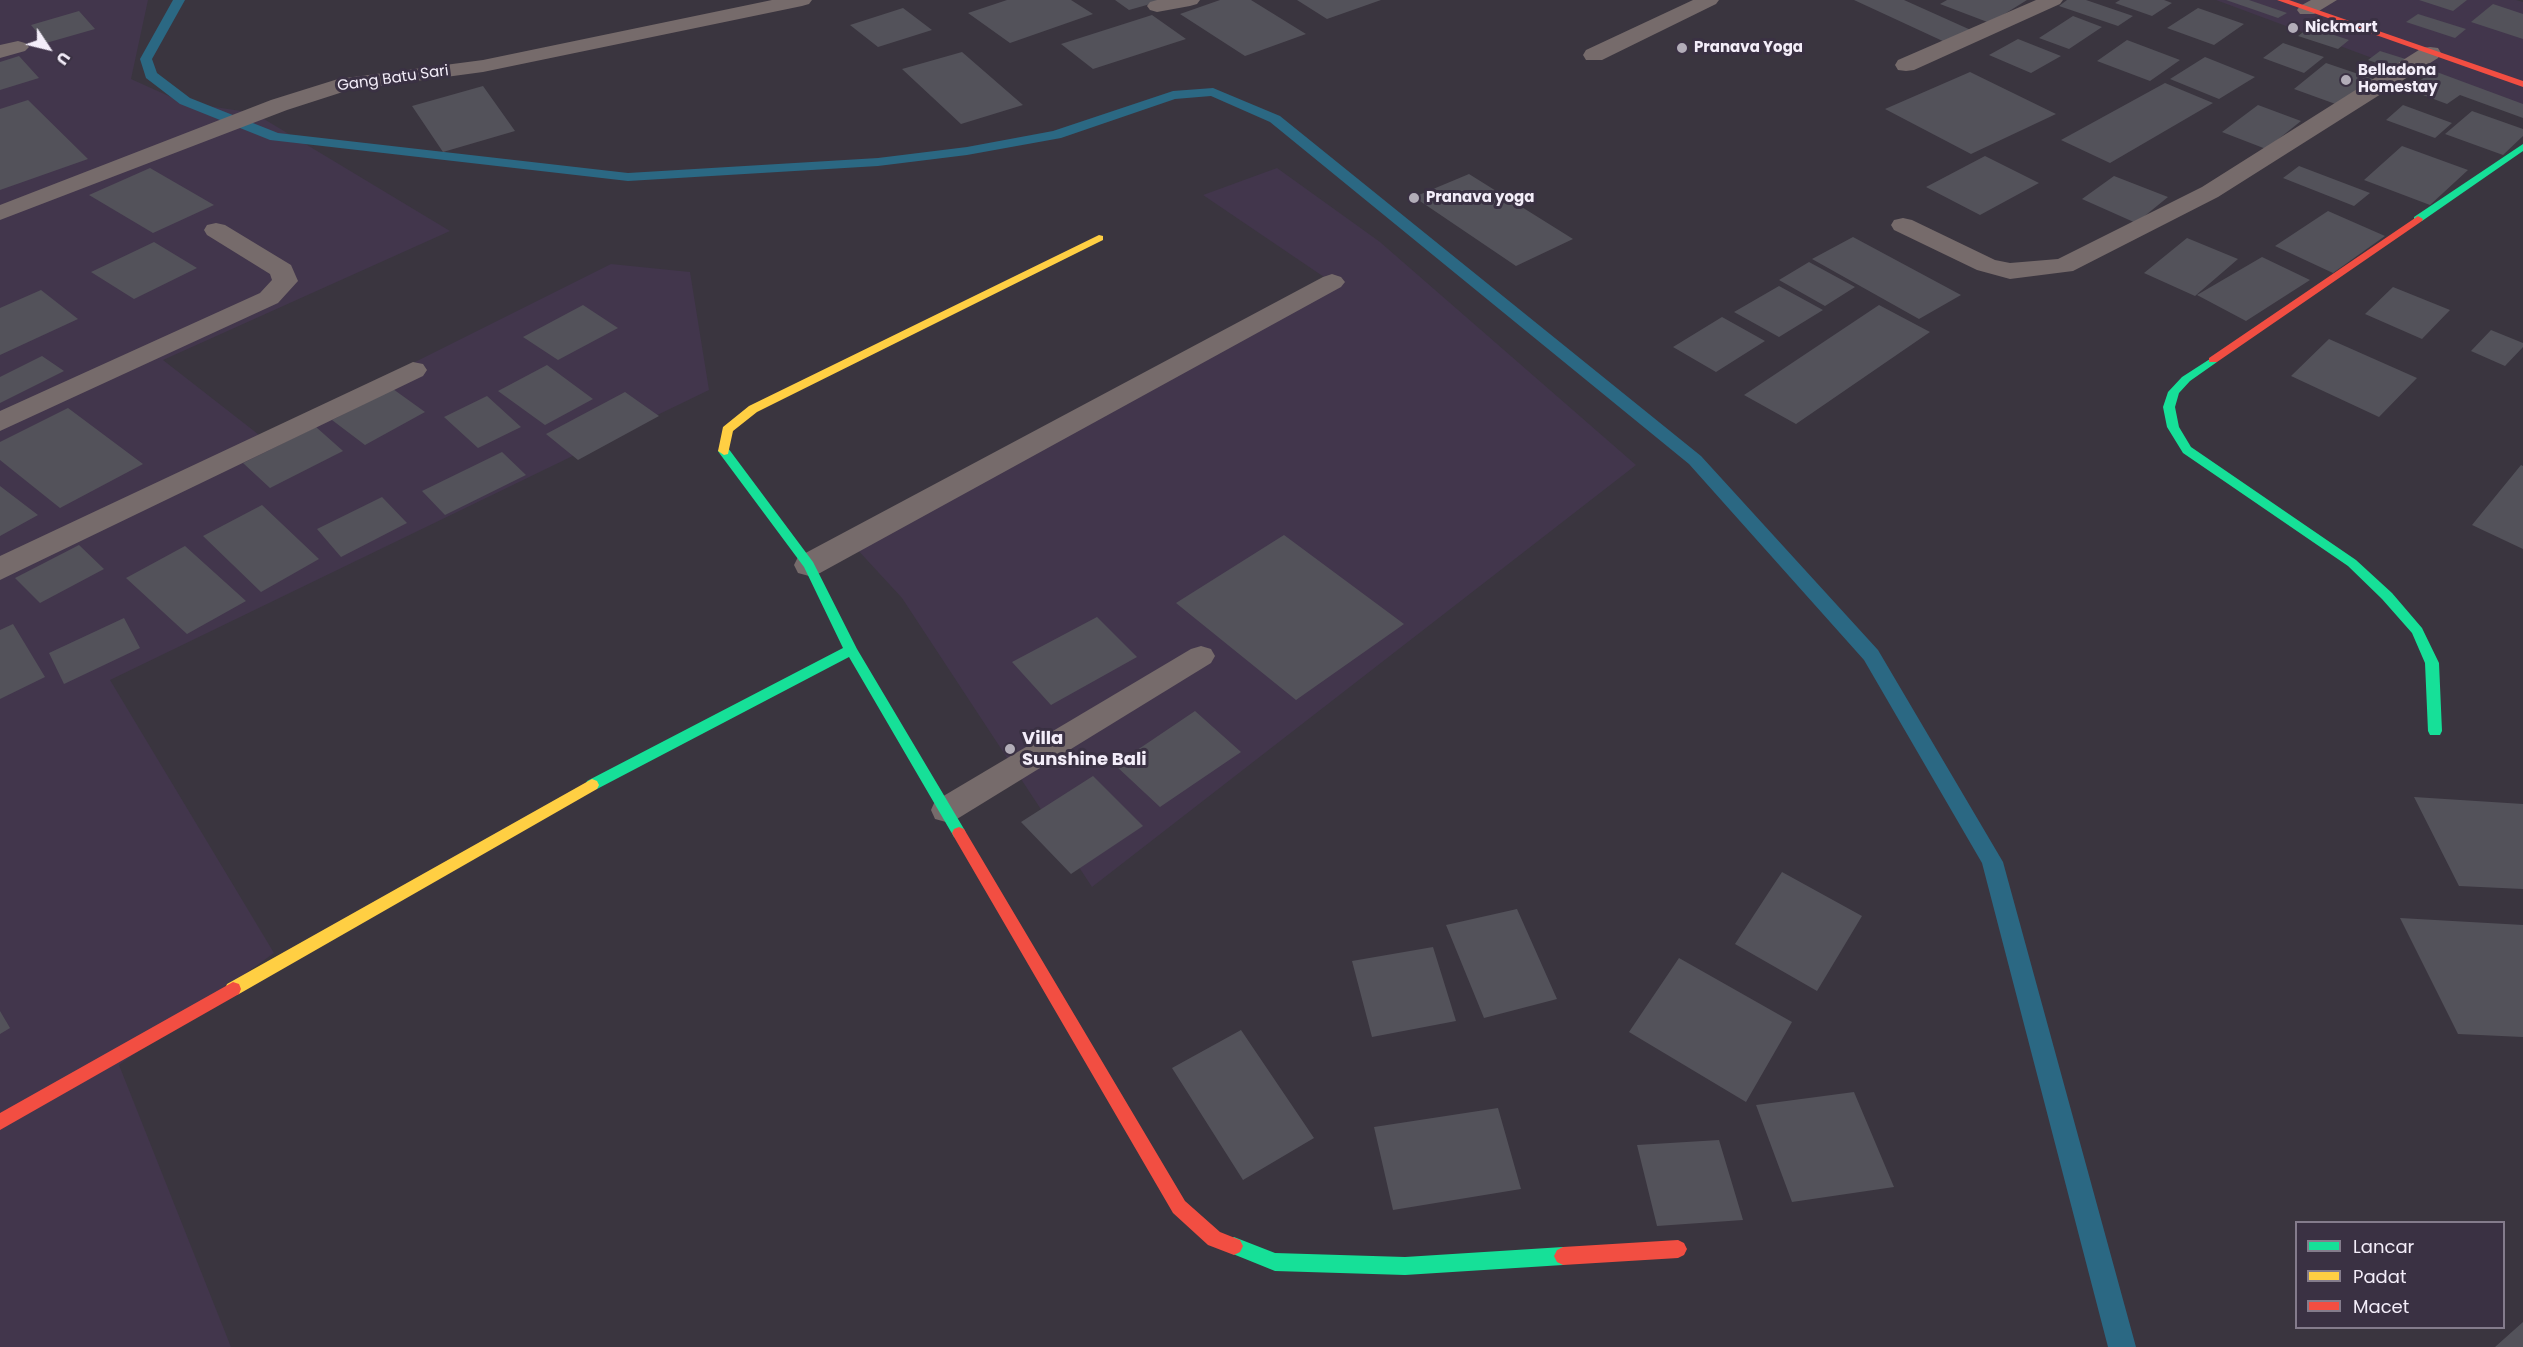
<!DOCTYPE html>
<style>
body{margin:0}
#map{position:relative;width:2523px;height:1347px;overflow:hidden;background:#3a353f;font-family:Poppins,sans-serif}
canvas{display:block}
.legend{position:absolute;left:2295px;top:1221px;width:210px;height:108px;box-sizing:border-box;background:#3a3143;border:2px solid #847c8c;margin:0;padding:8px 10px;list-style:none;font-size:18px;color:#f3edf9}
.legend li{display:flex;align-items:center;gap:12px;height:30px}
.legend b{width:30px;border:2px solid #847c8c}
.north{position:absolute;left:18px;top:18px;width:60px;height:60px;-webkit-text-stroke:4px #3a3143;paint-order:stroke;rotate:125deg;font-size:16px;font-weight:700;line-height:24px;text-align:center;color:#f3edf9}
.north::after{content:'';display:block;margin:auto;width:21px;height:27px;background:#f3edf9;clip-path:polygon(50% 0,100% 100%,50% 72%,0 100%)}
</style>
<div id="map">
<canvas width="2523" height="1347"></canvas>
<ul class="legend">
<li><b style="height:8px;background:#16e098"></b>Lancar</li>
<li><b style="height:8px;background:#ffcf43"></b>Padat</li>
<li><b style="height:8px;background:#f24e42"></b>Macet</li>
</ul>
<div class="north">U</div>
</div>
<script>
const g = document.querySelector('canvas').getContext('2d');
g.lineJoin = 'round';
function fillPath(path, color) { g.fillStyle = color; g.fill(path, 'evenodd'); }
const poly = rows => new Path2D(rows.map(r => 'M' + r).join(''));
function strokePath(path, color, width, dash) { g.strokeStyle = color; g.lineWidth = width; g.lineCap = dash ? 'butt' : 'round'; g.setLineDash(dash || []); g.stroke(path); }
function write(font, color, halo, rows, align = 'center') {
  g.font = font + ' Poppins,sans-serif'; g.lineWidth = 6; g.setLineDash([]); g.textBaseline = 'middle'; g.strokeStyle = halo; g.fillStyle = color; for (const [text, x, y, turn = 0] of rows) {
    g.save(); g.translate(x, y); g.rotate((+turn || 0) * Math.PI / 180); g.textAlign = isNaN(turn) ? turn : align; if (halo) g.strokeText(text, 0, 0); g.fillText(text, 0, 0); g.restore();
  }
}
fillPath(poly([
 [0,0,148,0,131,79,182,102,254,113,450,231,163,360,263,438,611,264,690,272,709,390,110,680,274,953,119,1065,231,1347,0,1347],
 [2216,0,2516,0,2523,2,2523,114],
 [1277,168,1380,242,1636,465,1092,887,902,598,855,547,1324,277,1203,195]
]), '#42364c');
fillPath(poly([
 [173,0,185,0,152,59,157,73,190,98,278,133,628,173,878,158,967,147,1053,131,1173,91,1213,88,1280,116,1701,456,1878,650,2003,862,2136,1347,2108,1347,1982,863,1864,660,1689,464,1270,122,1211,96,1175,99,1061,138,967,155,878,166,628,181,270,140,180,104,146,78,140,59,173,0]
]), '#2b6883');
fillPath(poly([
 [1007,0,1071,0,1093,14,1010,43,968,13],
 [1115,0,1161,0,1161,1,1129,10],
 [1220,0,1251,0,1306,34,1245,56,1180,14],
 [1297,0,1381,0,1327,19],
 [1854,0,1904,0,1973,31,1947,43],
 [1947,0,2027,0,1990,23,1940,4],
 [2067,0,2086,0,2133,16,2118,26,2059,6],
 [2120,0,2164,0,2172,3,2152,16,2115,3],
 [2226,0,2249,0,2287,13,2278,18],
 [2419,0,2467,0,2453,11],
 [2493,4,2523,14,2523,39,2471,22],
 [903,8,932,30,878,47,850,25],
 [2198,8,2244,24,2214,45,2167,28],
 [79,11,95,29,46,43,31,25],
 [2418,14,2466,29,2455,38,2406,22],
 [1152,15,1186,39,1093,69,1061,44],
 [2073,16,2102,27,2069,49,2039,38],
 [2310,27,2349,40,2338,49,2298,36],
 [2018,39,2061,56,2031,73,1989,55],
 [2127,40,2180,60,2150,81,2097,61],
 [2283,43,2324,57,2304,73,2263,58],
 [2380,51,2412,61,2400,71,2368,60],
 [962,52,1023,105,961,124,902,69],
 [19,56,39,78,0,90,0,62],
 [2205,57,2255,77,2219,99,2170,79],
 [2326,63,2373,79,2341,106,2294,89],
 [2434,71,2523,104,2523,118,2460,95,2447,104,2407,89],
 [1970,72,2056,114,1971,154,1885,109],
 [2165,83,2213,103,2110,163,2061,140],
 [483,86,515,131,443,152,412,106],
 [28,100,88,159,0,190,0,109],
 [2258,105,2301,121,2266,149,2222,132],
 [2403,105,2452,123,2435,138,2386,120],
 [2472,111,2523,129,2523,136,2503,155,2445,134],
 [2402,146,2468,170,2430,205,2364,180],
 [1985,156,2039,183,1980,215,1926,187],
 [2299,166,2370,193,2354,206,2283,178],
 [150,168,214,205,153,233,89,195],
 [1469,174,1573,239,1516,266,1414,197],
 [2114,176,2168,197,2136,223,2082,199],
 [2328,211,2385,236,2333,273,2275,246],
 [1853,237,1961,295,1919,319,1812,259],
 [2187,238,2238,259,2195,296,2144,273],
 [154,242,197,268,134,299,91,272],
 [2262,257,2310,280,2246,321,2197,295],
 [1809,262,1855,287,1825,306,1779,280],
 [1779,286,1823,310,1779,337,1734,312],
 [2393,287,2450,310,2422,339,2365,314],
 [41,290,78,319,0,355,0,308],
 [583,305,618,328,558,360,523,337],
 [1879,305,1930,332,1796,424,1744,395],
 [1722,317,1765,341,1716,372,1673,347],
 [2491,330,2523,343,2523,347,2505,366,2471,351],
 [2329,339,2417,378,2379,417,2291,376],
 [42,356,64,371,0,403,0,377],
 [547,365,593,399,545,425,498,391],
 [393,389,425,412,365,445,332,420],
 [625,392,659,416,578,460,546,434],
 [487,396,521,427,478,448,444,417],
 [68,408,143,464,60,508,0,460,0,442],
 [316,427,343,451,270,488,243,463],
 [502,452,526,475,445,515,422,491],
 [2521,465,2523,466,2523,549,2472,525],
 [0,486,38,515,0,536],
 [382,497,407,523,341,557,317,529],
 [262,505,319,559,261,592,203,536],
 [1284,535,1404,624,1296,700,1176,603],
 [79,545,104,569,40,603,15,578],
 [185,546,246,601,187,634,126,578],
 [1097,617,1137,657,1051,705,1012,662],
 [124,618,140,648,64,684,49,653],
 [13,624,45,677,0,699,0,630],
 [1195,711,1241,752,1160,807,1115,765],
 [1093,776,1143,826,1071,874,1021,822],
 [2414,797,2523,804,2523,889,2459,886],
 [1782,872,1862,916,1817,991,1735,944],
 [1517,909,1557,999,1484,1018,1446,925],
 [2400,918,2523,925,2523,1037,2458,1034],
 [1433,947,1456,1021,1372,1037,1352,961],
 [1679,958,1792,1022,1746,1102,1629,1032],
 [0,1011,10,1028,0,1034],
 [1241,1030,1314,1138,1243,1180,1172,1068],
 [1854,1092,1894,1187,1792,1202,1756,1105],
 [1498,1108,1521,1189,1393,1210,1374,1127],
 [1719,1140,1743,1220,1657,1226,1637,1145],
 [2523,1322,2523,1347,2495,1347]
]), '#53525a');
fillPath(poly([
 [1201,646,1211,649,1215,656,1211,663,957,819,946,822,935,819,931,810,935,801,1191,649,1201,646]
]), '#766b6b');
fillPath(poly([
 [772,0,812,0,809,4,802,6,483,72,349,90,287,110,0,220,0,205,271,100,338,79,483,60,772,0],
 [1157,0,1200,0,1197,4,1190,6,1157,12,1150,10,1147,6,1150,2,1157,0],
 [1693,0,1719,0,1716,4,1602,60,1586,60,1583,55,1586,50,1693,0],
 [2036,0,2063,0,2060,4,1914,70,1906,71,1898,70,1895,65,1898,60,2036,0],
 [2311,0,2337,0,2314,14,2300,14,2297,10,2300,6,2311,0],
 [18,41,25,43,29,47,25,51,0,58,0,45,18,41],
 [2430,47,2438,48,2441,53,2438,58,2218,197,2073,271,2010,279,1977,270,1894,230,1891,225,1894,220,1903,218,1912,220,1995,260,2010,263,2058,259,2202,187,2422,48,2430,47],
 [216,223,225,225,291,265,298,281,278,303,0,431,0,411,260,293,272,280,270,274,207,235,204,230,207,225,216,223],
 [1332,274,1341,277,1345,282,1341,287,820,573,809,576,798,573,794,565,798,557,1323,277,1332,274],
 [413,362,423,364,427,370,423,376,0,580,0,556,413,362]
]), '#766b6b');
fillPath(poly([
 [2523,144,2523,151,2422,221,2414,221,2414,217,2523,144],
 [2213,357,2217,358,2217,362,2190,381,2179,393,2175,407,2179,427,2191,447,2356,560,2392,593,2422,628,2439,663,2442,731,2440,735,2430,735,2428,731,2425,663,2412,633,2382,599,2348,566,2183,453,2167,427,2163,407,2168,392,2182,377,2213,357],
 [724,447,728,448,813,562,857,649,964,829,966,833,964,837,959,839,954,837,849,657,597,789,587,789,585,785,587,781,843,648,804,567,720,454,718,451,720,448,724,447],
 [1234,1237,1275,1253,1405,1257,1563,1247,1569,1250,1572,1256,1569,1262,1563,1265,1405,1275,1275,1271,1228,1252,1225,1246,1228,1240,1234,1237]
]), '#16e098');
fillPath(poly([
 [1099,235,1103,236,1103,240,757,412,733,431,728,454,724,455,718,451,723,427,749,406,1099,235],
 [592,779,597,781,599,785,597,789,239,994,233,996,227,994,225,989,227,984,592,779]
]), '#ffcf43');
fillPath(poly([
 [2277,0,2289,0,2523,81,2523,87,2277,0],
 [2418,216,2423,219,2422,221,2217,362,2209,362,2209,358,2418,216],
 [959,827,964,829,1185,1201,1220,1232,1240,1240,1243,1246,1240,1252,1234,1255,1208,1245,1173,1213,954,837,952,833,954,829,959,827],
 [233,982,239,984,241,989,239,994,0,1130,0,1113,233,982],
 [1678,1240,1684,1243,1687,1249,1684,1255,1678,1258,1563,1265,1557,1262,1554,1256,1557,1250,1563,1247,1678,1240]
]), '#f24e42');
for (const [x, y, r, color] of [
 [2293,28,6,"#b2adb8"],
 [1682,48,6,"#b2adb8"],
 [2346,80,6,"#b2adb8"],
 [1414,198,6,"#b2adb8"],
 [1010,749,6,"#b2adb8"]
]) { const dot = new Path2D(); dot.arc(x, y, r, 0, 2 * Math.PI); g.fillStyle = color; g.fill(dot); strokePath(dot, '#3a3143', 2); }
write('bold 15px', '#f3edf9', '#3a3143', [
 ["Nickmart",2305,28],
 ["Pranava Yoga",1694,48],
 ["Belladona",2358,71],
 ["Homestay",2358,88],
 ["Pranava yoga",1426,198]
], 'left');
write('15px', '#f3edf9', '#3a3143', [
 ["Gang Batu Sari",393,79,-8]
]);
write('bold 18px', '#f3edf9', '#3a3143', [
 ["Villa",1022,739],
 ["Sunshine Bali",1022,760]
], 'left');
</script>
